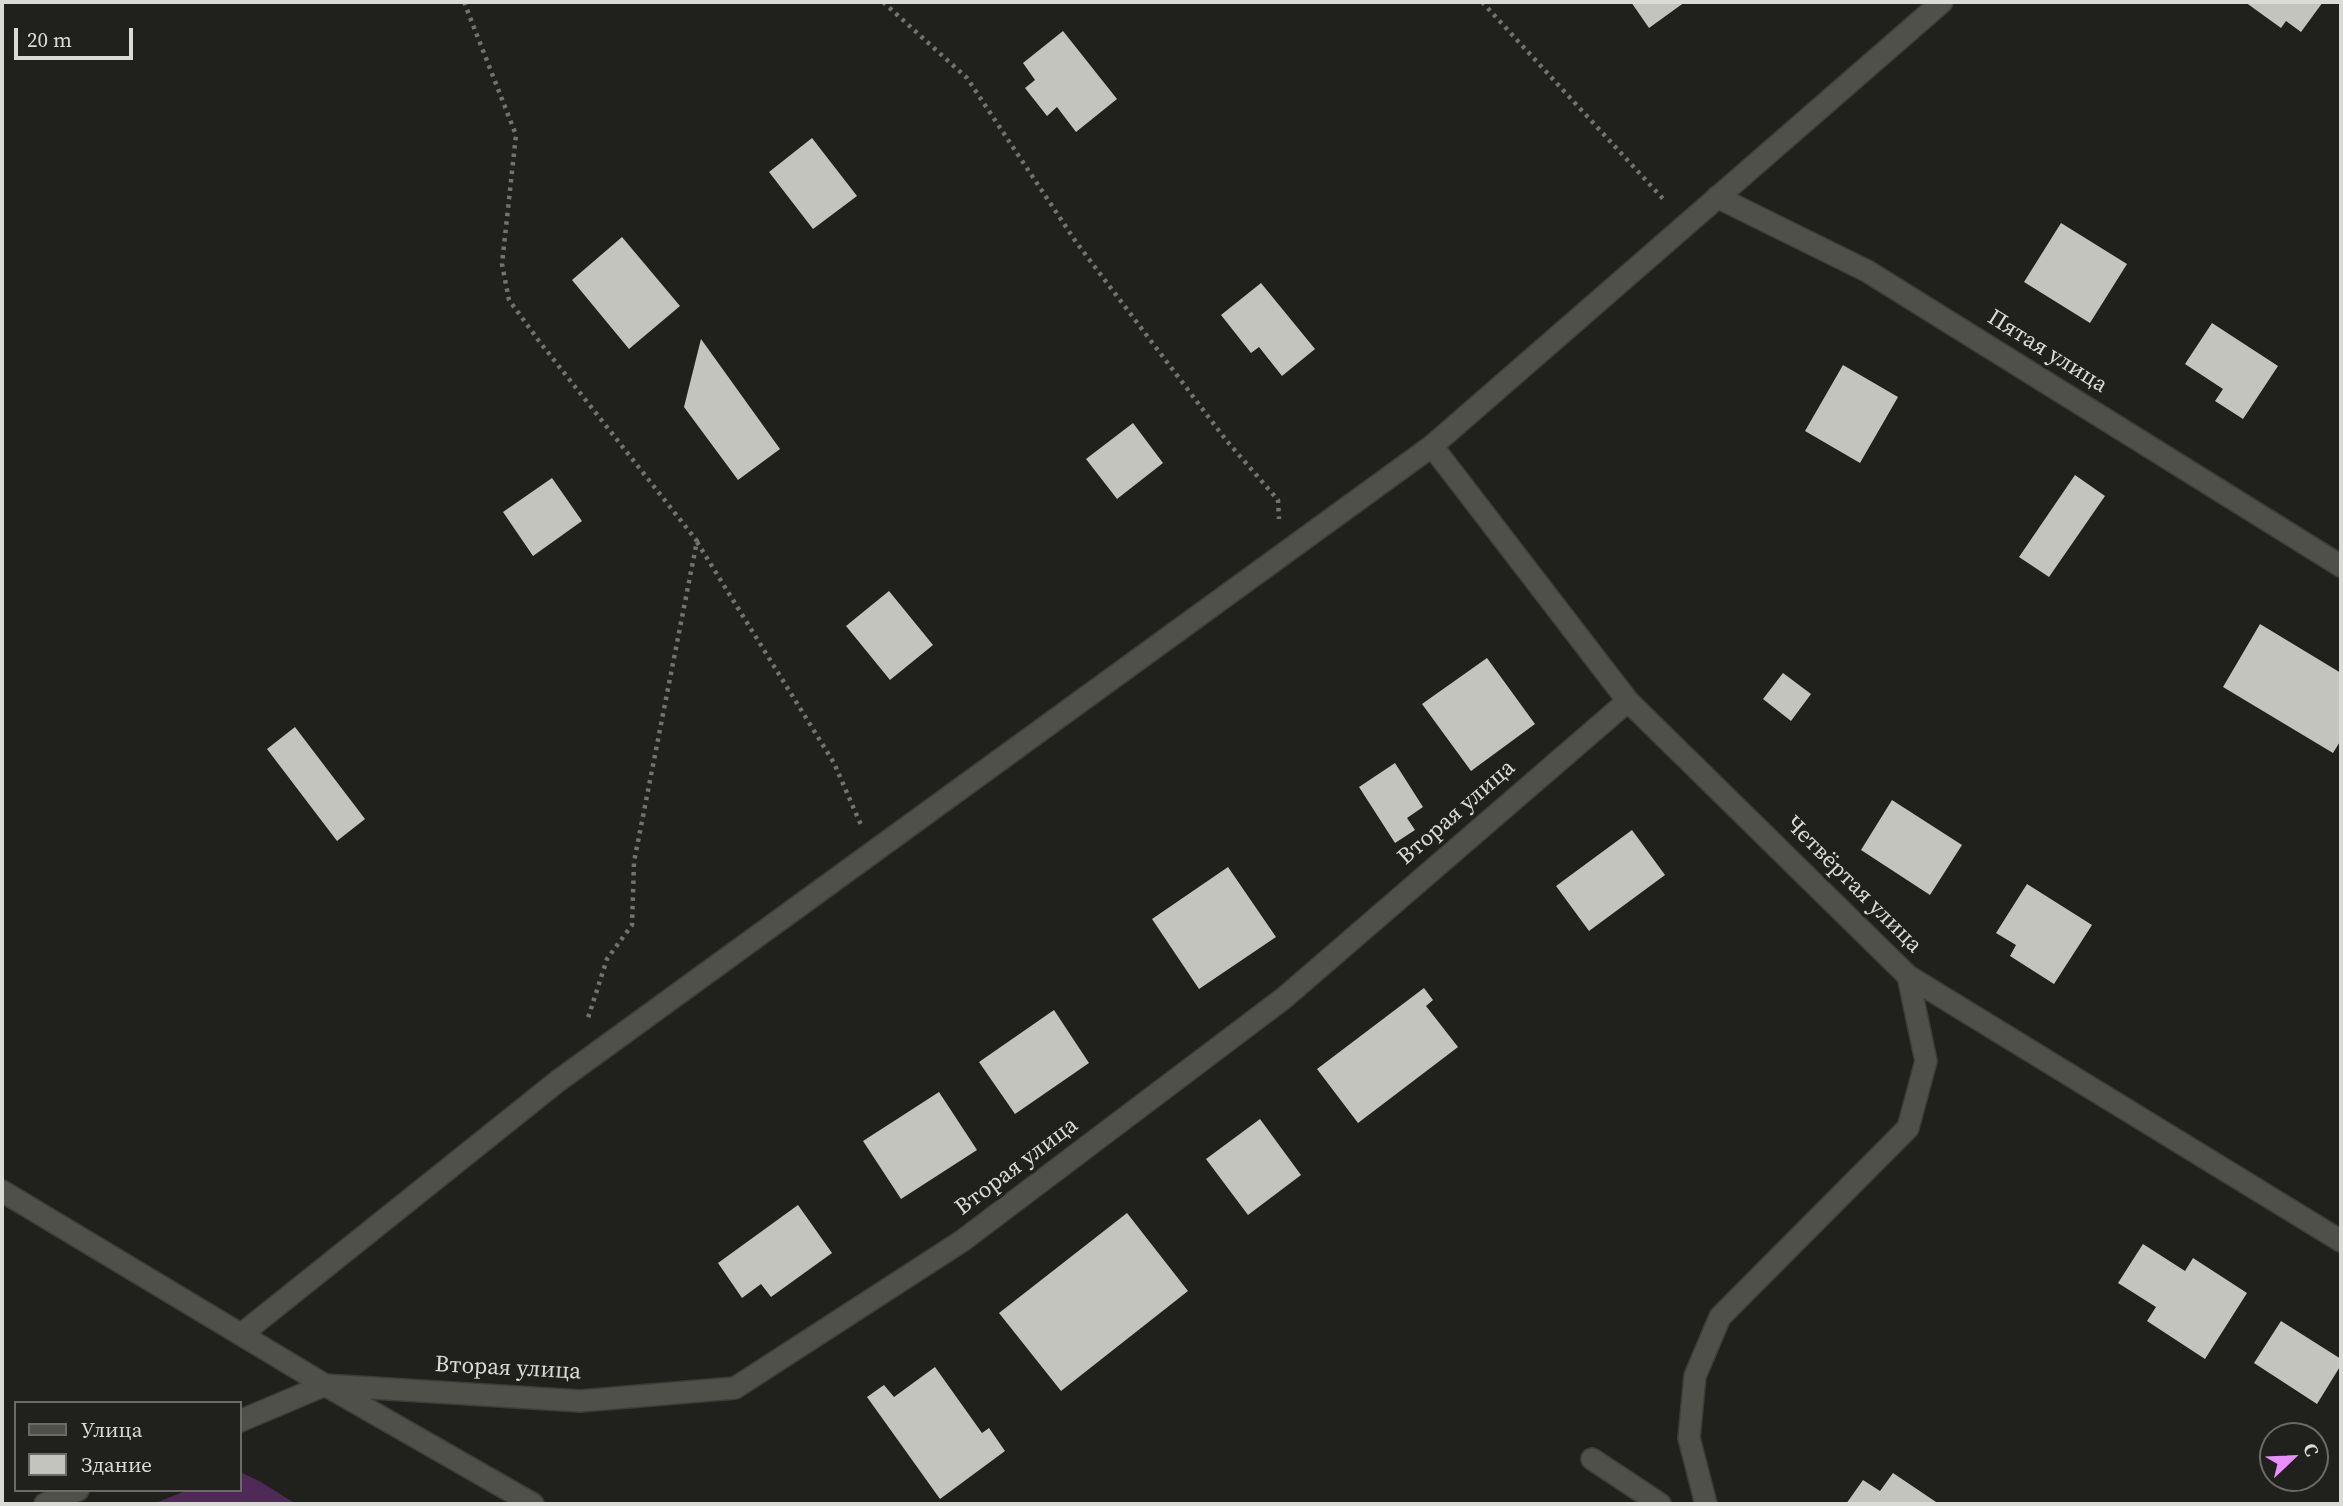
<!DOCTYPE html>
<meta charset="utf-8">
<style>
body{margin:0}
#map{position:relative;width:2343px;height:1506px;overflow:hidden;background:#20201c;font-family:"Source Serif 4",serif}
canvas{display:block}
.frame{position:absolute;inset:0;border:4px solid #dadad7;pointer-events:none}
.legend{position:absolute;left:14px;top:1401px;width:228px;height:91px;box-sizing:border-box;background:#20201c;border:2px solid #6a6a67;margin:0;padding:9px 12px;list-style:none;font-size:21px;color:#dadad7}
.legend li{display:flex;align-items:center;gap:14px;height:35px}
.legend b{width:35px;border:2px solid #6a6a67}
.north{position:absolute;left:2259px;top:1422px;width:70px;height:70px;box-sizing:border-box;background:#20201c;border:2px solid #6a6a67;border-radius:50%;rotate:67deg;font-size:19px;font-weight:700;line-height:28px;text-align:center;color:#dadad7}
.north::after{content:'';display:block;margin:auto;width:24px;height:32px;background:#ea8dfd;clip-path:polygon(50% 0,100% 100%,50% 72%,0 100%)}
.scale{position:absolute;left:14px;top:28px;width:119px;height:32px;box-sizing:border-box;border:4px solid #dadad7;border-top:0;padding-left:9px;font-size:21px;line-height:24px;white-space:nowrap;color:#dadad7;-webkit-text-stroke:5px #20201c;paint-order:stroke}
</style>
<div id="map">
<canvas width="2343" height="1506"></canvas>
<div class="frame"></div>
<ul class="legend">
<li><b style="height:9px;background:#50504b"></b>Улица</li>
<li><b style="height:19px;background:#c4c4bf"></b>Здание</li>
</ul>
<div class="north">С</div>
<div class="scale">20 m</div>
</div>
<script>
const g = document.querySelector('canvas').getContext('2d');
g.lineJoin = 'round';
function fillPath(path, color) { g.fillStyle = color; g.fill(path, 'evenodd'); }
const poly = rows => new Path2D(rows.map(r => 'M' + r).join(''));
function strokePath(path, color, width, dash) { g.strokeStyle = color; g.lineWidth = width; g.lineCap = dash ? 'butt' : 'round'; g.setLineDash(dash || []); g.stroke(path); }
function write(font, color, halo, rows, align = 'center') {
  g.font = font + ' "Source Serif 4",serif'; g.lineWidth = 7; g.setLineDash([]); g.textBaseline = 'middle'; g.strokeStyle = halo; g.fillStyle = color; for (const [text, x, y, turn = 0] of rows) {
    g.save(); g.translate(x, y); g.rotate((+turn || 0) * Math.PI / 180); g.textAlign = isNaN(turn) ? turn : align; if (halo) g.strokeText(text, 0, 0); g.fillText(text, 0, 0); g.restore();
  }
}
fillPath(poly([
 [240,1472,261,1482,296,1504,153,1504,188,1490,240,1490]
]), '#4f2a57');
fillPath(poly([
 [1631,2,1685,2,1649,28],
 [2245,2,2323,2,2301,32,2286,21,2281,28],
 [1063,31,1117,99,1076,132,1057,107,1047,116,1025,88,1035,80,1023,63],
 [812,138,857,196,813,229,769,172],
 [2061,223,2127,264,2090,323,2024,282],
 [622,237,680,306,629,349,572,280],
 [1261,283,1315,349,1282,376,1259,347,1251,353,1221,315],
 [2212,323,2278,366,2243,419,2215,401,2223,389,2185,364],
 [701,339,780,449,738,480,684,407],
 [1843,365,1898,397,1860,463,1805,431],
 [1133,423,1163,463,1117,499,1086,459],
 [2075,475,2105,496,2049,577,2019,557],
 [552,478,582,521,533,556,503,512],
 [889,591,933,645,890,680,846,626],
 [2260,624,2341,673,2341,740,2333,753,2223,687],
 [1487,658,1535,724,1471,771,1422,704],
 [1783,673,1811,694,1791,721,1763,699],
 [295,727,365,819,337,841,267,749],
 [1395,763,1423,807,1407,818,1415,830,1395,843,1359,787],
 [1892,800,1962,845,1930,895,1861,850],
 [1632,830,1665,875,1589,931,1556,886],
 [1228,867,1276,937,1199,989,1152,919],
 [2027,884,2092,925,2054,984,2010,956,2016,945,1996,933],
 [1424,988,1433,1000,1426,1006,1458,1047,1358,1123,1317,1069],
 [1054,1010,1089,1063,1015,1114,979,1062],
 [939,1092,977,1150,901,1199,863,1141],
 [1260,1119,1301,1175,1248,1215,1206,1159],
 [798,1205,832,1253,771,1297,761,1284,742,1298,718,1263],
 [1127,1213,1188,1291,1061,1391,999,1313],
 [2143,1244,2185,1271,2193,1258,2247,1293,2205,1359,2147,1321,2156,1307,2118,1283],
 [2281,1321,2341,1359,2341,1365,2317,1404,2254,1363],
 [935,1367,982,1433,989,1428,1005,1451,940,1499,867,1397,884,1385,894,1397],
 [1893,1473,1939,1504,1846,1504,1863,1480,1880,1491]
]), '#c4c4bf');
const minor = poly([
 [1717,197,1867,271,2341,566],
 [1432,446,1628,701,1908,976,2341,1241],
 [2,1191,325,1385,533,1504],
 [243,1333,558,1081,1432,446,1942,2],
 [240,1421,325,1385,580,1401,735,1388,962,1241,1284,998,1628,701],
 [1592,1459,1660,1504],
 [45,1504,78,1490],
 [1706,1504,1689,1438,1695,1376,1720,1317,1908,1128,1926,1061,1908,976]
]);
strokePath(minor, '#3c3c39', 24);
strokePath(poly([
 [464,2,516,135,502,264,509,300,539,341,697,541,634,862,632,925,607,959,587,1021],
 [883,2,967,78,1076,242,1226,440,1278,500,1279,519],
 [1482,2,1666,202],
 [697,542,834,763,861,825]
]), '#72726f', 4.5, [3.5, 5]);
strokePath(minor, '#50504b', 21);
write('23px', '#dadad7', '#20201c', [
 ["Пятая улица",2047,352,32],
 ["Вторая улица",1457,813,-41],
 ["Четвёртая улица",1853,885,45],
 ["Вторая улица",1017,1167,-37],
 ["Вторая улица",508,1369,3]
]);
</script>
